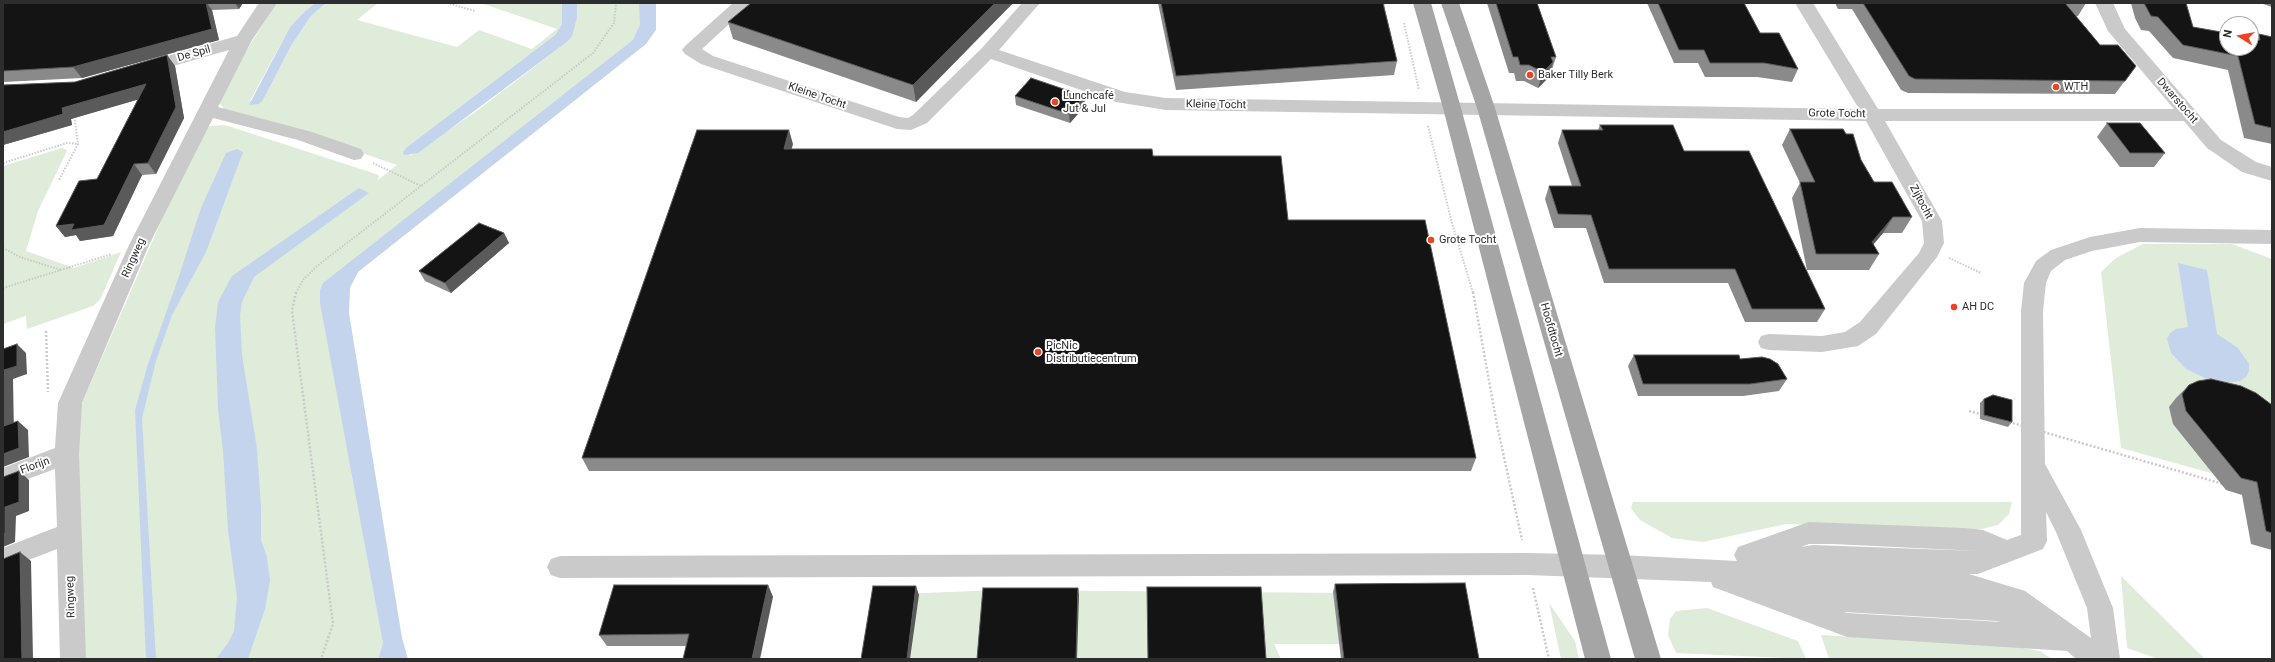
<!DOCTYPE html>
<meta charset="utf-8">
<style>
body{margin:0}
#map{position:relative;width:2275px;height:662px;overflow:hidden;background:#fff;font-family:Roboto,sans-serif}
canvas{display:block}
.frame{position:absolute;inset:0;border:4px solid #2d2d2d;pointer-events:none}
.north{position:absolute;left:2219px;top:16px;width:40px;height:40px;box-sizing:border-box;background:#fff;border:1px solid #ababab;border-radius:50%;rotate:281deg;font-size:11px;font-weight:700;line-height:16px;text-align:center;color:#2d2d2d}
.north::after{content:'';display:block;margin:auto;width:14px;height:18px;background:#ef4224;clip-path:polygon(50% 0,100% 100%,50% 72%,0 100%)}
</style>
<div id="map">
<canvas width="2275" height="662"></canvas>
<div class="frame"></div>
<div class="north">N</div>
</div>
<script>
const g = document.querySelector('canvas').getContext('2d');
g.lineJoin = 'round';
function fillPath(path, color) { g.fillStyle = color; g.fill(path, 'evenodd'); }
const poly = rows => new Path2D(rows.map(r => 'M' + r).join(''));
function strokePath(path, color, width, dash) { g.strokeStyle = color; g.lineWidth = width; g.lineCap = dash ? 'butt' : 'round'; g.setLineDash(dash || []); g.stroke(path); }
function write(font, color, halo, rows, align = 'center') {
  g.font = font + ' Roboto,sans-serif'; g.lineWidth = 4; g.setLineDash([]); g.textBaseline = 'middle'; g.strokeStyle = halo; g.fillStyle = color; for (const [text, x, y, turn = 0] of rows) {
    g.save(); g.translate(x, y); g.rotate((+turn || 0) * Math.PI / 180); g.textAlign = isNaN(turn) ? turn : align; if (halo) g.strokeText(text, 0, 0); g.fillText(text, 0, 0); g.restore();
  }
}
fillPath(poly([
 [276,3,315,3,303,13,290,27,250,101,263,100,291,46,311,16,326,3,378,3,357,20,457,47,479,30,532,49,557,29,481,3,562,3,562,24,555,35,407,147,411,155,474,113,567,42,577,18,577,3,644,3,647,36,332,288,383,643,378,659,83,659,74,476,79,410,196,141,209,126,225,125,376,174,379,176,378,180,397,165,309,135,227,112,220,104,220,93],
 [62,148,67,150,66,153,38,211,26,251,74,268,121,252,100,300,93,306,27,329,26,316,3,324,3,166],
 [2143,244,2232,244,2272,259,2272,490,2121,448,2101,272,2116,258],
 [1633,502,2012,502,2009,514,1998,525,1973,531,1786,524,1703,542,1672,538,1640,520,1631,508],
 [2121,576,2205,659,2158,659,2127,648],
 [997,590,1461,594,1471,644,1274,644,1281,659,888,659,901,594],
 [1549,603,1575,641,1579,659,1561,659],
 [1707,608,1798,641,1806,659,1676,653,1668,635,1670,619,1676,611],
 [1821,635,2018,647,2040,651,2052,659,1829,659]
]), '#dfecd9');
fillPath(poly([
 [315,3,326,3,311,16,291,46,263,100,259,104,249,105,290,27,303,13],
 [562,3,577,3,577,18,572,36,567,42,418,153,404,155,403,152,407,147,555,35,562,24],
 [639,3,656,3,656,30,646,44,358,272,350,288,349,313,402,638,408,659,378,659,383,643,320,303,320,290,323,283,633,40,640,25],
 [237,149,243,152,206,252,172,315,156,361,142,418,156,659,146,659,135,410,148,364,179,276,201,208,226,153],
 [359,188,369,193,254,277,242,302,240,315,242,355,257,449,261,507,261,540,267,557,270,581,265,609,248,659,216,659,228,643,234,631,237,597,228,530,223,451,218,409,215,328,218,302,232,276],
 [2178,263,2207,270,2217,334,2238,348,2249,364,2249,371,2246,377,2240,381,2221,383,2209,380,2186,369,2171,353,2167,339,2170,333,2176,329,2188,327]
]), '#c4d4ed');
strokePath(poly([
 [447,3,475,11],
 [1404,23,1419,90],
 [74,114,78,144],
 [1428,126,1452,223,1473,293],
 [3,163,67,143,78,144,59,180],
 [373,163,421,186,593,53,614,23,616,3],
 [3,248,20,257,61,270],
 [1949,258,1981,273],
 [3,288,112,254],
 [296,293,303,280,317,266,421,186]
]), '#cacaca', 2, [1.5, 1.5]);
strokePath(poly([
 [296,292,292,311,333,624,321,659],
 [1473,292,1497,425,1522,540],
 [46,331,48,392],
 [1969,411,1980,414],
 [1533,588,1549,659]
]), '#cacaca', 2.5, [2, 2]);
fillPath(poly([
 [259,3,277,3,252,40,218,107,312,132,361,149,364,154,361,159,354,160,298,140,213,118,149,245,82,403,79,454,86,659,60,659,57,549,3,570,3,548,57,527,55,469,3,488,3,468,55,448,58,403,129,245,229,50,142,75,136,73,133,69,136,65,237,36,259,3],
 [733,3,752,3,702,49,713,56,899,117,908,118,913,115,982,48,1022,3,1040,3,999,50,1125,92,1166,98,1859,109,1795,3,1813,3,1878,109,2174,109,2108,31,2095,3,2113,3,2125,29,2221,140,2256,162,2272,167,2272,181,2242,172,2207,148,2184,121,1885,121,1942,221,1944,243,1937,257,1876,334,1858,346,1822,352,1769,350,1761,348,1758,342,1761,336,1769,334,1822,336,1845,332,1860,322,1919,253,1924,243,1922,221,1866,121,1166,110,1116,102,991,59,927,123,911,130,897,129,701,64,685,54,682,50,685,46,733,3],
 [2140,228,2272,230,2272,244,2140,242,2092,251,2065,260,2051,271,2046,283,2043,311,2045,464,2081,530,2113,608,2120,659,2076,659,2067,651,1847,637,1713,587,1711,582,1528,575,560,578,551,575,547,567,551,559,560,556,1528,553,1620,555,1737,561,1734,555,1738,547,1809,522,1964,528,1983,530,2007,540,2021,535,2021,311,2024,283,2036,261,2051,250,2090,237,2140,228],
 [2046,512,2056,532,2087,608,2091,638,2025,591,1969,574,1978,574,2043,549,2047,541,2046,512],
 [1809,544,1832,544,1979,551,1813,545,1801,547,1809,544],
 [1844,612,1996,621,2001,622,1847,613,1844,612]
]), '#cacaca');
fillPath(poly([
 [1413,3,1431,3,1461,108,1611,659,1585,659,1443,108,1413,3],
 [1441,3,1459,3,1495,108,1661,659,1635,659,1477,108,1441,3]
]), '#a5a5a5');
strokePath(poly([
 [2009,422,2223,484]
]), '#cacaca', 2.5, [2, 2]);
fillPath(poly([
 [3,3,243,3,239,9,212,10,219,40,82,78,3,82],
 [1013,3,916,102,733,39,728,22],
 [1158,3,1385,3,1384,6,1397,61,1394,75,1176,90],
 [1487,3,1537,3,1556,57,1551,73,1549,73,1548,78,1538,88,1524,81,1516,81,1514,73,1509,73],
 [1647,3,1744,3,1760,33,1798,69,1792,82,1757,77,1705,77,1698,63,1674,63],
 [1835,3,2086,3,2078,16,2075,16,2100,45,2136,66,2115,94,1908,93,1901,90,1852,9,1838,9],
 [2131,3,2186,3,2193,27,2255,39,2259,34,2272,37,2272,144,2244,138,2228,70,2173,58,2149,31,2141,30,2135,18],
 [2260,3,2272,3,2272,7],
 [167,55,175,66,184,118,156,174,142,175,113,236,80,241,76,235,65,237,56,226,97,179,138,99,71,119,72,125,3,145,75,82],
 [1015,96,1084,96,1085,106,1070,123,1016,105],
 [2107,123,2165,153,2154,167,2120,167,2097,137],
 [1600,125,1684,151,1825,309,1817,322,1745,322,1728,283,1604,283,1586,228,1554,228,1545,199,1549,186,1572,186,1558,143,1562,130,1598,130],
 [1790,129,1861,160,1874,182,1912,217,1902,233,1883,233,1873,245,1879,254,1869,270,1807,270,1792,198,1800,183,1782,145],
 [793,144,791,149,1153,156,1288,220,1476,458,1471,471,589,471,582,458],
 [504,233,509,243,451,293,425,281,419,271],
 [1634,355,1740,359,1787,379,1779,391,1743,396,1638,396,1628,366],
 [2189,385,2272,405,2272,550,2251,544,2242,495,2226,490,2173,424,2169,407,2176,398],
 [1984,399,2012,422,2008,427,1980,419,1980,403],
 [1335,584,1479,659,1341,659,1333,592],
 [768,585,773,597,686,646,607,646,599,635]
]), '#8a8a8a');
fillPath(poly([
 [206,3,207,3,212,10,219,40,82,78,73,67],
 [235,3,243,3,239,9],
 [995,3,1013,3,916,102,913,85],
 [167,55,175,66,184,118,156,174,148,163],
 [1553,62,1548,78,1538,88,1543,72],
 [146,84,154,95,71,119,72,125,3,145,3,132,62,108],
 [1084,96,1085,106,1070,123,1069,114],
 [789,130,793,144,788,162,784,149],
 [134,164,142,175,113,236,80,241,76,235,65,237,56,226,74,224],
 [1893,217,1883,233,1865,254,1872,242],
 [504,233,509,243,451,293,445,283],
 [17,344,26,353,27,374,13,379,14,435,4,426,4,370],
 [18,421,28,430,29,457,3,467,3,454],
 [19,471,29,480,29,511,16,516,15,542,3,547,3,534,5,507],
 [20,552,31,561,33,659,22,659],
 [768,585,773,597,760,659,752,659],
 [916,586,919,595,910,659,907,659],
 [1078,588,1079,595,1077,659,1076,659]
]), '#5a5a5a');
const building = poly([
 [3,3,206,3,212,29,73,67,3,71,3,3],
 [751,3,995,3,913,85,728,22,751,3],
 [1161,3,1383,3,1397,61,1176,76,1161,3],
 [1496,3,1537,3,1556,57,1551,57,1553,62,1543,72,1529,65,1520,65,1518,57,1513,57,1496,3],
 [1658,3,1744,3,1760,33,1779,33,1798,69,1764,63,1710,63,1704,50,1679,50,1658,3],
 [1863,3,2065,3,2100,45,2118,45,2136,66,2125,81,1915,79,1909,76,1863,3],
 [2144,3,2186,3,2193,27,2227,33,2227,48,2251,48,2251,38,2260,40,2259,34,2272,37,2272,128,2255,124,2238,56,2183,45,2158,17,2151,16,2144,3],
 [167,55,176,107,148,163,134,164,104,225,71,230,74,224,56,226,79,181,97,179,146,84,62,108,63,114,3,132,3,85,75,82,167,55],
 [1031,78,1084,96,1069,114,1015,96,1031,78],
 [2107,123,2140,123,2165,153,2130,153,2107,123],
 [1600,125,1673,125,1684,151,1749,151,1825,309,1752,309,1735,269,1609,269,1591,215,1558,214,1549,186,1581,186,1562,130,1603,130,1600,125],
 [1790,129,1843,129,1846,134,1853,134,1861,160,1874,182,1892,182,1912,217,1893,217,1872,242,1879,254,1816,254,1800,182,1815,182,1790,129],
 [697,130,789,130,784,149,1152,149,1153,156,1281,156,1288,220,1425,220,1476,458,582,458,697,130],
 [479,223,504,233,445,283,419,271,479,223],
 [17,344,17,366,4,370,4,426,18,421,19,448,3,454,3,349,17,344],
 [1634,355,1739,355,1740,359,1762,357,1770,359,1778,364,1787,379,1750,384,1643,384,1634,355],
 [2211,379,2241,386,2256,393,2272,405,2272,533,2266,531,2257,482,2241,478,2186,411,2182,394,2189,385,2198,381,2211,379],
 [1993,395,2012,400,2012,422,1984,415,1984,399,1993,395],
 [19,471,19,502,5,507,5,533,3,534,3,477,19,471],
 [20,552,22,659,3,659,3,559,20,552],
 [1465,583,1479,659,1344,659,1335,584,1465,583],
 [614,585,768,585,752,659,683,659,689,634,599,635,614,585],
 [873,586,916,586,907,659,861,659,873,586],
 [1147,587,1261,587,1266,659,1148,659,1147,587],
 [983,588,1078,588,1076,659,977,659,983,588]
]);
fillPath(building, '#141414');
strokePath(building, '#5a5a5a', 1);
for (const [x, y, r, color] of [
 [1530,75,4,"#ef4224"],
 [2056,87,4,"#ef4224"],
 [1055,102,4,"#ef4224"],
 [1431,240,4,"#ef4224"],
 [1954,307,4,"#ef4224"],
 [1038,352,4,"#ef4224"]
]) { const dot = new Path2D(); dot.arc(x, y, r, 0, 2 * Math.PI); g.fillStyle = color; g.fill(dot); strokePath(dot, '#fff', 1.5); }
write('11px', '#2d2d2d', '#fff', [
 ["De Spil",194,54,-16],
 ["Kleine Tocht",817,96,19],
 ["Dwarstocht",2177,101,49],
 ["Kleine Tocht",1216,105,1],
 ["Grote Tocht",1837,114,1],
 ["Zijtocht",1921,202,62],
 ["Ringweg",134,258,-66],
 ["Hoofdtocht",1551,330,74],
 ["Florijn",35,466,-20],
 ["Ringweg",71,597,-92]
]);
write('11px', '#2d2d2d', '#fff', [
 ["Baker Tilly Berk",1538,75],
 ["WTH",2064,87],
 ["Lunchcafé",1063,96],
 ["Jut & Jul",1063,109],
 ["Grote Tocht",1439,240],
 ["AH DC",1962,307],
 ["PicNic",1046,346],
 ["Distributiecentrum",1046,359]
], 'left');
</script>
